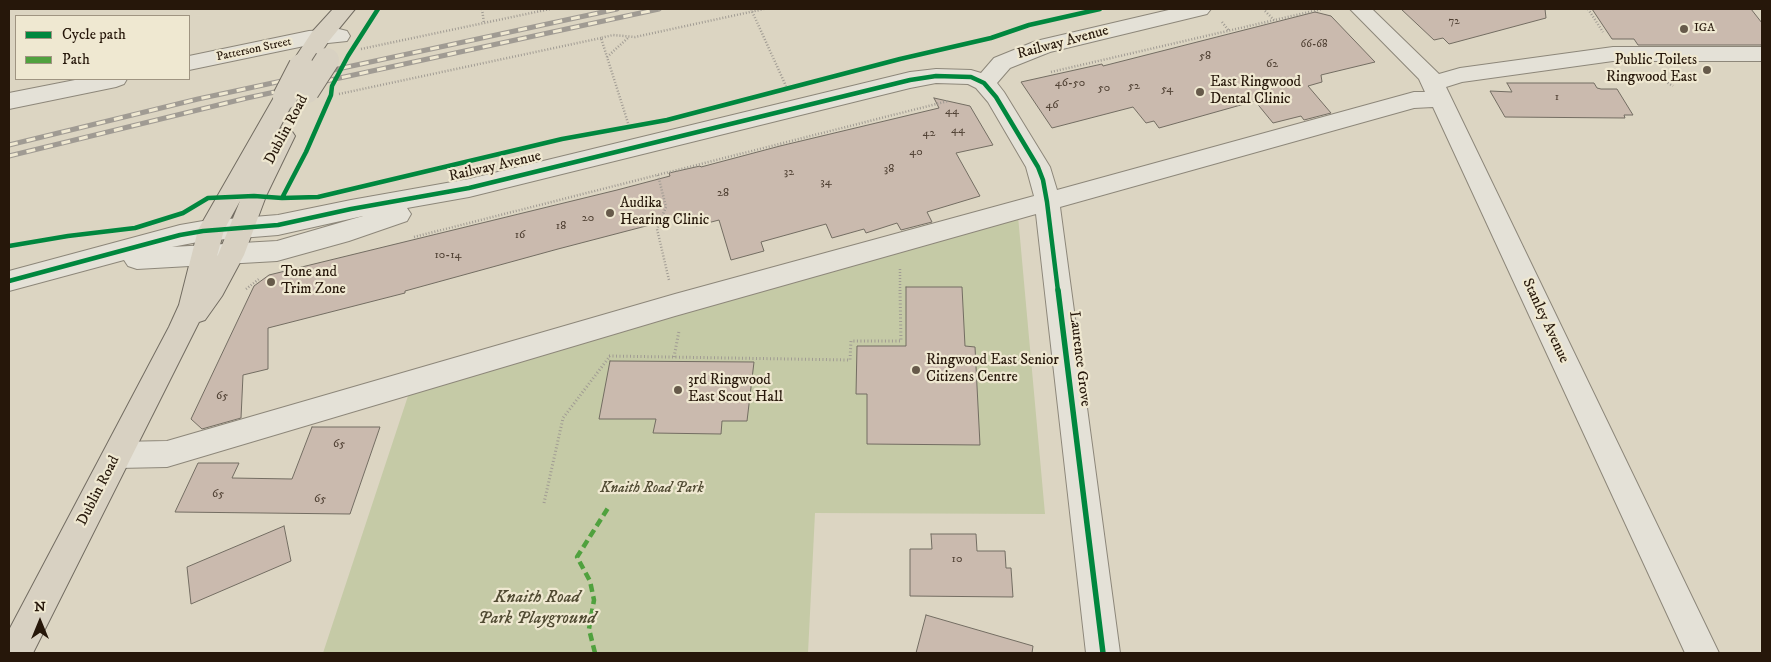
<!DOCTYPE html>
<style>
body{margin:0}
#map{position:relative;width:1771px;height:662px;overflow:hidden;background:#dcd5c2;font-family:"IM FELL DW Pica",serif}
canvas{display:block}
.frame{position:absolute;inset:0;border:10px solid #26170a;pointer-events:none}
.legend{position:absolute;left:15px;top:15px;width:175px;height:65px;box-sizing:border-box;background:#efe8d1;border:1px solid #9f9481;margin:0;padding:6px 9px;list-style:none;font-size:15px;color:#26170a}
.legend li{display:flex;align-items:center;gap:10px;height:25px}
.legend b{width:25px;border:1px solid #9f9481}
.north{position:absolute;left:15px;top:597px;width:50px;height:50px;-webkit-text-stroke:4px #efe8d1;paint-order:stroke;rotate:0deg;font-size:14px;font-weight:700;line-height:20px;text-align:center;color:#26170a}
.north::after{content:'';display:block;margin:auto;width:18px;height:22px;background:#26170a;clip-path:polygon(50% 0,100% 100%,50% 72%,0 100%)}
</style>
<div id="map">
<canvas width="1771" height="662"></canvas>
<div class="frame"></div>
<ul class="legend">
<li><b style="height:6px;background:#00873e"></b>Cycle path</li>
<li><b style="height:6px;background:#50a13e"></b>Path</li>
</ul>
<div class="north">N</div>
</div>
<script>
const g = document.querySelector('canvas').getContext('2d');
g.lineJoin = 'round';
function fillPath(path, color) { g.fillStyle = color; g.fill(path, 'evenodd'); }
const poly = rows => new Path2D(rows.map(r => 'M' + r).join(''));
function strokePath(path, color, width, dash) { g.strokeStyle = color; g.lineWidth = width; g.lineCap = dash ? 'butt' : 'round'; g.setLineDash(dash || []); g.stroke(path); }
function write(font, color, halo, rows, align = 'center') {
  g.font = font + ' "IM FELL DW Pica",serif'; g.lineWidth = 4.5; g.setLineDash([]); g.textBaseline = 'middle'; g.strokeStyle = halo; g.fillStyle = color; for (const [text, x, y, turn = 0] of rows) {
    g.save(); g.translate(x, y); g.rotate((+turn || 0) * Math.PI / 180); g.textAlign = isNaN(turn) ? turn : align; if (halo) g.strokeText(text, 0, 0); g.fillText(text, 0, 0); g.restore();
  }
}
fillPath(poly([
 [1018,216,1045,514,815,513,808,653,323,653,408,396,426,382]
]), '#c5caa6');
const building = poly([
 [1401,9,1545,9,1546,18,1449,44,1443,38,1434,40,1401,9],
 [1592,9,1751,9,1762,23,1762,45,1638,45,1634,39,1612,39,1592,9],
 [1315,12,1331,16,1375,62,1321,75,1322,82,1308,86,1331,113,1304,120,1301,116,1273,123,1255,101,1159,128,1154,121,1146,123,1133,107,1052,128,1021,82,1102,64,1103,66,1315,12],
 [1507,83,1594,83,1597,88,1601,89,1617,89,1633,115,1624,115,1625,118,1505,117,1490,91,1512,92,1507,83],
 [934,98,970,106,993,145,956,153,980,196,927,212,932,222,901,230,897,223,866,233,864,229,832,238,826,224,761,242,764,251,731,260,719,220,696,226,692,214,558,249,405,291,405,293,268,328,268,369,243,375,241,418,202,429,191,419,254,286,269,275,617,190,670,176,669,173,700,166,701,167,780,146,939,108,934,98],
 [906,287,962,287,965,346,975,347,980,445,867,444,867,394,856,394,857,346,906,346,906,287],
 [610,361,754,362,747,421,722,421,721,434,653,433,656,419,599,419,610,361],
 [312,427,380,427,350,514,175,512,198,463,239,463,232,478,292,479,312,427],
 [284,526,291,561,191,604,187,567,284,526],
 [931,534,976,534,977,551,1005,551,1006,568,1011,568,1013,597,910,596,910,549,932,549,931,534],
 [926,615,1033,646,1032,653,916,653,926,615]
]);
fillPath(building, '#cabaae');
strokePath(building, '#736d62', 1);
const minor = poly([
 [1173,9,1211,9,1207,14,1050,52,1010,68,997,83,1004,92,1050,167,1057,190,1414,92,1425,92,1419,79,1350,9,1372,9,1439,74,1460,68,1613,47,1762,47,1762,61,1613,61,1462,82,1446,87,1719,653,1685,653,1433,107,1414,108,1060,207,1120,653,1086,653,1036,214,675,316,167,467,118,468,107,464,103,455,107,446,118,442,167,441,675,294,1034,196,1026,167,988,102,976,88,968,84,936,83,910,88,469,197,407,208,411,214,407,221,349,241,277,261,137,269,128,266,124,260,9,291,9,271,180,225,203,221,278,215,351,200,469,179,910,72,936,69,971,70,981,73,994,58,1036,41,1173,9],
 [363,216,277,241,172,247,203,241,278,235,363,216],
 [339,29,347,31,350,36,347,41,309,45,189,70,189,56,309,31,339,29],
 [80,79,127,79,124,84,116,87,9,109,9,93,80,79]
]);
const major = poly([
 [333,9,355,9,328,42,309,71,301,73,293,71,290,66,293,61,312,32,333,9],
 [285,89,293,92,296,97,279,129,283,128,291,130,295,136,266,196,244,255,222,296,205,320,199,322,33,653,9,653,9,630,169,327,179,305,198,230,277,92,285,89],
 [240,201,218,255,217,256,224,230,240,201]
]);
strokePath(minor, '#8d877a', 2);
strokePath(major, '#736d62', 2);
strokePath(poly([
 [482,9,484,23],
 [751,9,786,86],
 [1588,9,1603,32],
 [1265,11,1274,20],
 [1222,22,1229,31],
 [361,49,550,9],
 [607,57,629,37],
 [1051,72,1322,9],
 [1660,78,1673,86],
 [339,94,601,38],
 [628,123,601,38,613,35,635,37,764,9],
 [658,175,666,207,657,229,669,280],
 [414,237,948,101],
 [900,269,900,291],
 [246,289,259,279]
]), '#a09b93', 2.5, [1, 2]);
strokePath(poly([
 [609,356,850,360,851,341,901,341,900,290],
 [674,357,679,331],
 [544,503,563,418,610,356]
]), '#a09b93', 3, [1, 2.5]);
fillPath(minor, '#e4e1d7');
fillPath(major, '#d8d1c2');
const rail = poly([
 [9,145,198,99,617,9],
 [9,156,247,98,659,9]
]);
strokePath(rail, '#a09b93', 5);
strokePath(rail, '#efe8d1', 3, [9]);
const majorBridge = poly([
 [307,91,327,60],
 [285,97,301,66]
]);
strokePath(majorBridge, '#736d62', 26, []);
strokePath(majorBridge, '#d8d1c2', 24);
strokePath(poly([
 [595,653,589,629,594,600,590,581,577,557,608,508]
]), '#50a13e', 4.5, [8, 4.5]);
strokePath(poly([
 [282,198,306,152,331,95,332,86,348,56,378,9],
 [9,246,68,236,135,228,183,213,208,198,254,196,282,198,318,197,562,139,667,120,900,59,991,38,1029,25,1100,9],
 [9,281,180,235,203,231,278,225,351,209,469,188,910,80,936,76,971,77,984,83,996,97,1038,167,1043,180,1047,202,1058,291]
]), '#00873e', 4.5);
strokePath(poly([
 [1058,290,1103,653]
]), '#00873e', 5.5);
for (const [x, y, r, color] of [
 [1684,29,5,"#665a4a"],
 [1707,70,5,"#665a4a"],
 [1200,92,5,"#665a4a"],
 [610,213,5,"#665a4a"],
 [271,282,5,"#665a4a"],
 [916,370,5,"#665a4a"],
 [678,390,5,"#665a4a"]
]) { const dot = new Path2D(); dot.arc(x, y, r, 0, 2 * Math.PI); g.fillStyle = color; g.fill(dot); strokePath(dot, '#efe8d1', 2); }
write('11px', '#4f4033', null, [
 ["72",1454,22],
 ["66-68",1314,45]
]);
write('12px', '#26170a', '#efe8d1', [
 ["IGA",1694,29]
], 'left');
write('12px', '#26170a', '#efe8d1', [
 ["Patterson Street",254,50,-12]
]);
write('12px', '#4f4033', null, [
 ["58",1205,57],
 ["62",1272,65],
 ["46-50",1070,84],
 ["52",1134,87],
 ["50",1104,89],
 ["54",1167,90],
 ["1",1557,98],
 ["46",1052,106],
 ["44",952,112],
 ["44",958,131],
 ["42",929,134],
 ["40",916,153],
 ["38",889,170],
 ["32",789,173],
 ["34",826,183],
 ["28",723,194],
 ["20",588,219],
 ["18",561,227],
 ["16",520,236],
 ["10-14",448,256],
 ["65",222,397],
 ["65",339,445],
 ["65",218,495],
 ["65",320,500],
 ["10",957,560]
]);
write('15px', '#26170a', '#efe8d1', [
 ["Railway Avenue",1063,43,-15],
 ["Dublin Road",287,130,-62],
 ["Railway Avenue",495,167,-13],
 ["Stanley Avenue",1545,321,65],
 ["Laurence Grove",1079,359,83],
 ["Dublin Road",99,491,-63]
]);
write('15px', '#26170a', '#efe8d1', [
 ["Public Toilets",1697,61,"right"],
 ["Ringwood East",1697,78,"right"],
 ["East Ringwood",1210,83],
 ["Dental Clinic",1210,100],
 ["Audika",620,204],
 ["Hearing Clinic",620,221],
 ["Tone and",281,273],
 ["Trim Zone",281,290],
 ["Ringwood East Senior",926,361],
 ["Citizens Centre",926,378],
 ["3rd Ringwood",688,381],
 ["East Scout Hall",688,398]
], 'left');
write('italic 15px', '#504a32', '#efe8d1', [
 ["Knaith Road Park",652,489]
]);
write('italic 18px', '#504a32', '#efe8d1', [
 ["Knaith Road",537,598],
 ["Park Playground",537,619]
]);
</script>
